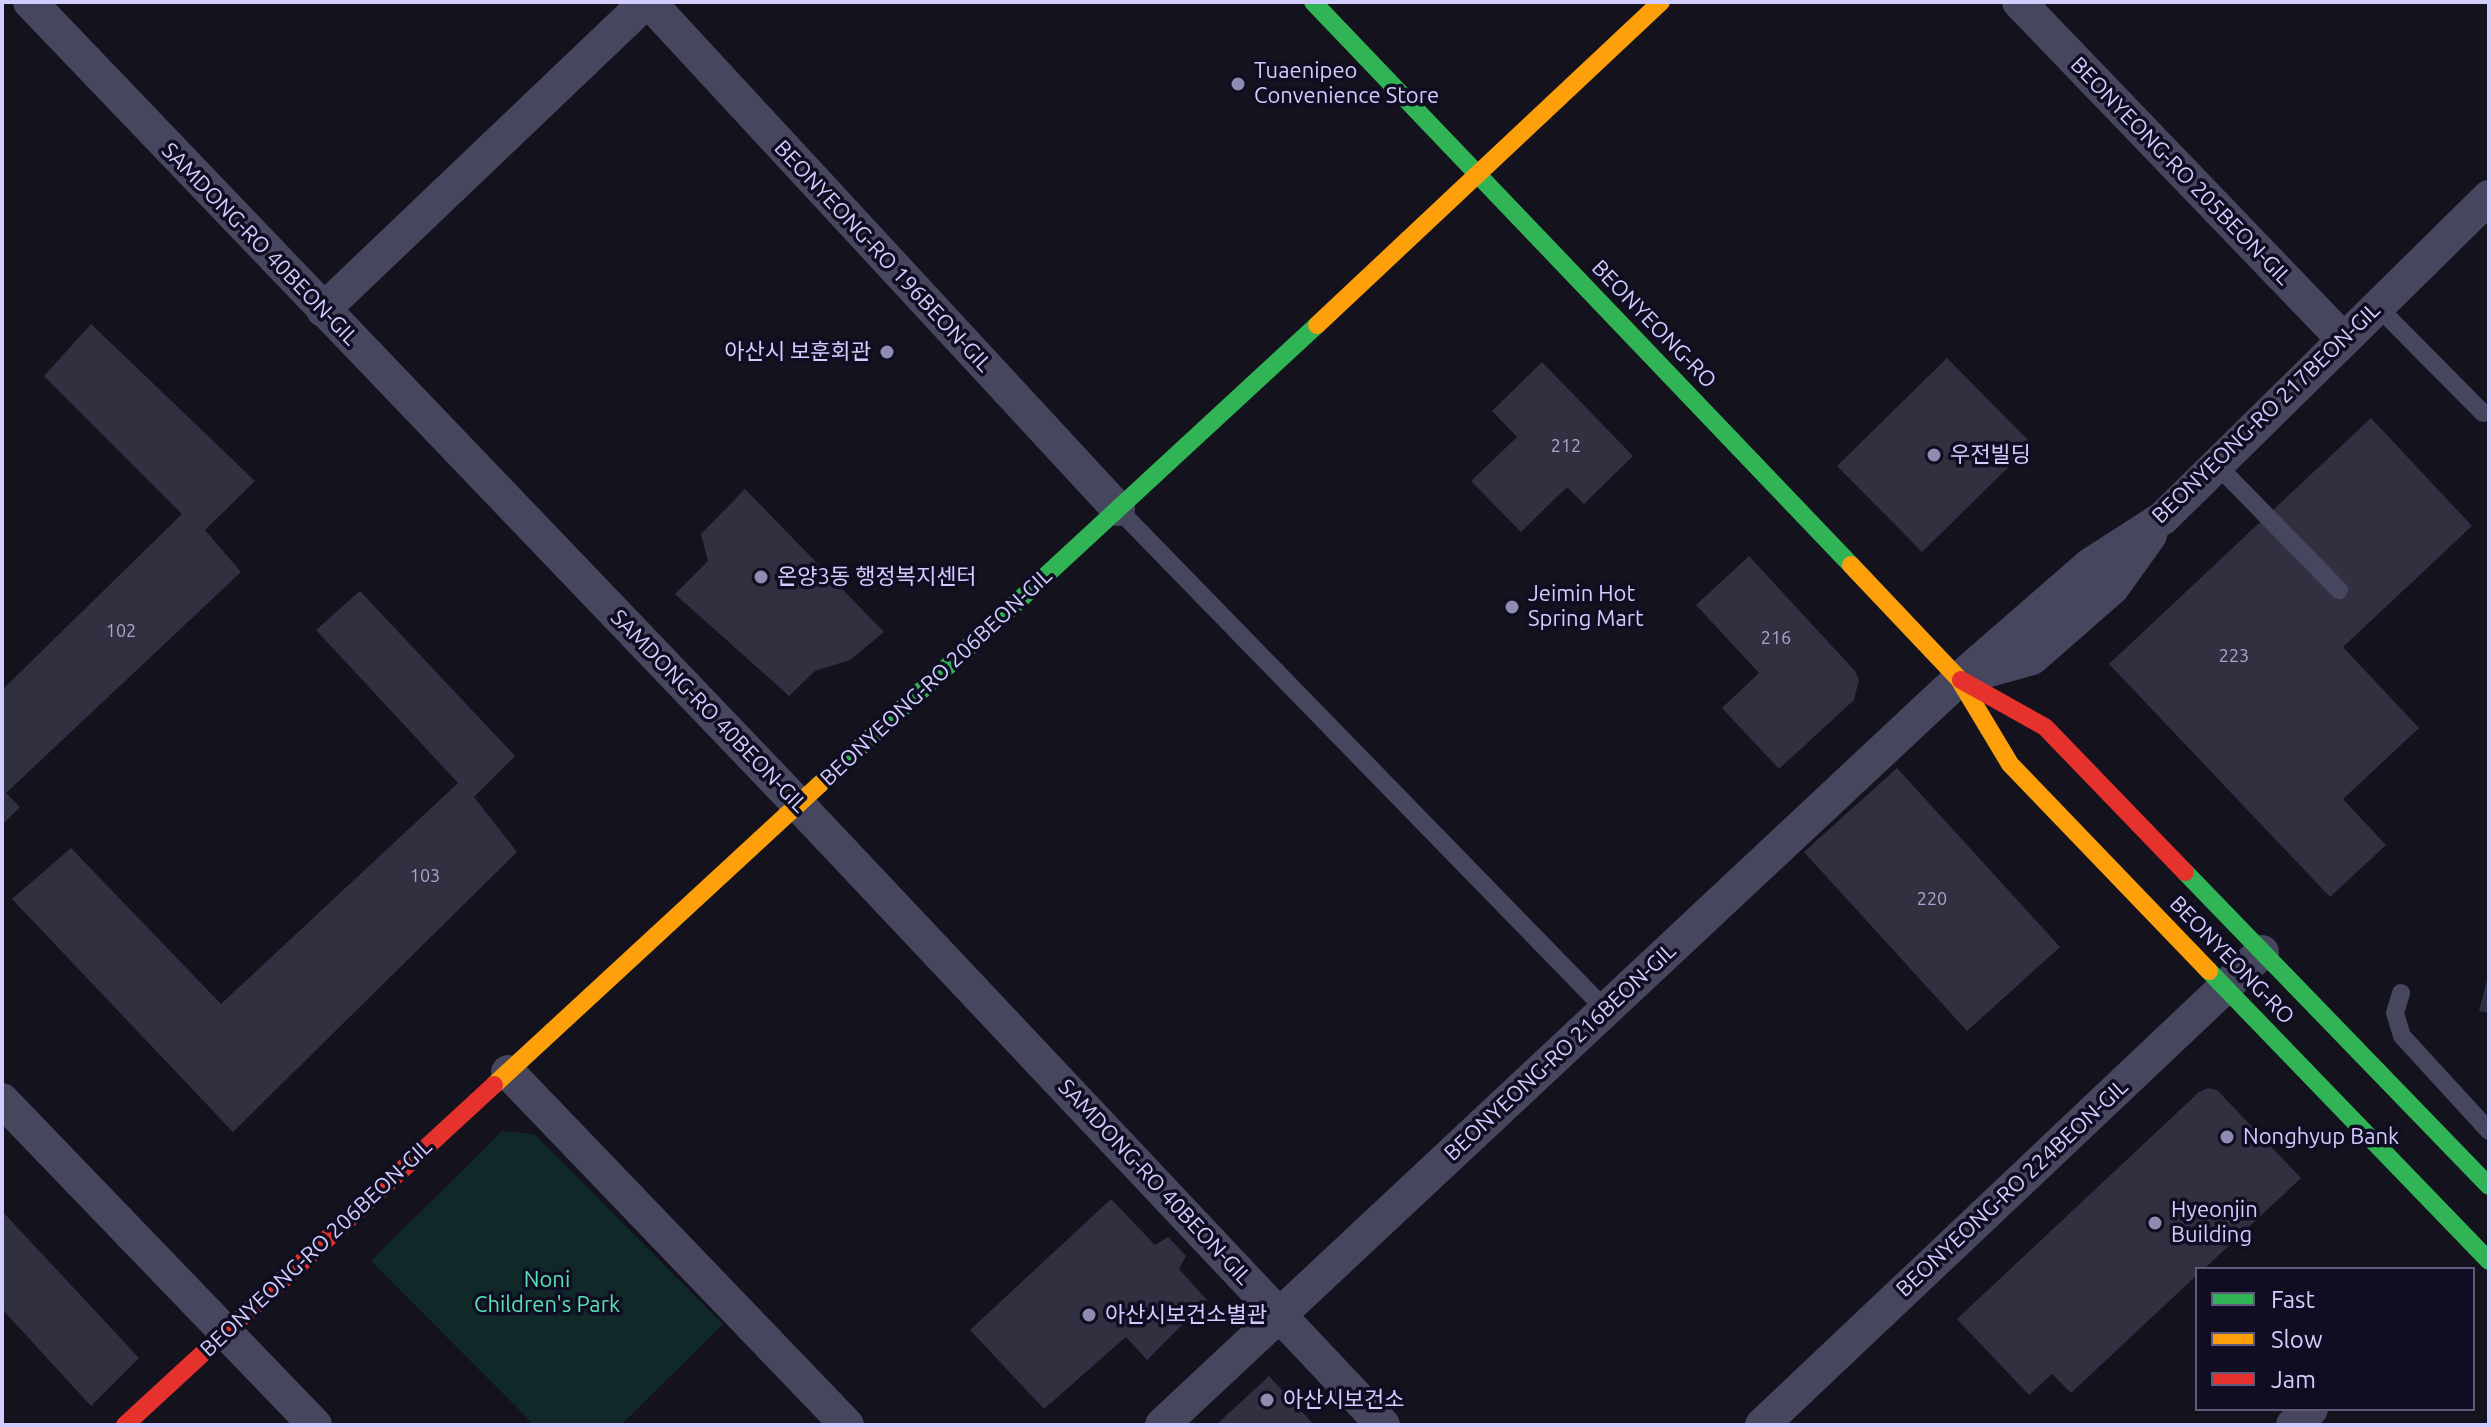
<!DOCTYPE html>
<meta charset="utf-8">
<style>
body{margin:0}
#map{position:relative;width:2491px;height:1427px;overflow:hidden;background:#13121d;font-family:Ubuntu,sans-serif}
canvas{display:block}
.frame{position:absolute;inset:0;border:4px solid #d1ceff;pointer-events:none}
.legend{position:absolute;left:2195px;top:1267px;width:280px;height:144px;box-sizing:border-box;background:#0f0d22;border:2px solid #5d5a7a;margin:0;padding:10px 14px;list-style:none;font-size:24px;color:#d1ceff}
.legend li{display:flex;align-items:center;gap:16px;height:40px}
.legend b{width:40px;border:2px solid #5d5a7a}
</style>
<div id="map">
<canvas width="2491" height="1427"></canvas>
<div class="frame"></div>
<ul class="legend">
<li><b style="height:10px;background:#30b455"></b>Fast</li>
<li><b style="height:10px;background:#ff9f0a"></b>Slow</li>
<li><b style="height:10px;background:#e5322d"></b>Jam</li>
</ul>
</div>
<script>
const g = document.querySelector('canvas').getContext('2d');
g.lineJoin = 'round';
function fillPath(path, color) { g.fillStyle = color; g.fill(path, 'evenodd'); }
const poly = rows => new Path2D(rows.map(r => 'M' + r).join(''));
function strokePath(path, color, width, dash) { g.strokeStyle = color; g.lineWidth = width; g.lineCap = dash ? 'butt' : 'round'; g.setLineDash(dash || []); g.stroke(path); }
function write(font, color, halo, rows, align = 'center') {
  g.font = font + ' Ubuntu,"Noto Sans KR",sans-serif'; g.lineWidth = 7; g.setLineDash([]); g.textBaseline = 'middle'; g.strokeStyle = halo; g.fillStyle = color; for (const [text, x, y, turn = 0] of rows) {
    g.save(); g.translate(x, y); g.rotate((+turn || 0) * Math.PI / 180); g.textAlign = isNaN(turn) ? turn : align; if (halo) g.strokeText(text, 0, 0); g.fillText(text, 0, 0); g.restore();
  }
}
fillPath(poly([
 [502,1131,534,1134,723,1324,621,1425,534,1425,371,1261]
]), '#102828');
fillPath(poly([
 [91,324,255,481,205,530,241,572,6,793,20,807,2,825,2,690,182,514,44,376],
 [1947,358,2032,444,1922,552,1837,466],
 [1542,362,1633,456,1584,504,1567,487,1521,532,1471,481,1517,437,1492,411],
 [2371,418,2472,526,2343,647,2419,728,2343,799,2386,845,2330,897,2109,664],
 [745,489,884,632,850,660,815,671,789,696,675,594,708,561,701,534],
 [1749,556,1855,671,1859,680,1854,700,1779,769,1722,708,1759,673,1696,605],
 [360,591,515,756,474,797,517,852,233,1132,12,899,71,848,221,1004,458,783,316,630],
 [1897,768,2060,947,1967,1031,1804,852],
 [2488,976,2489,976,2489,1013,2479,1011],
 [2208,1088,2217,1090,2301,1178,2204,1269,2197,1269,2197,1275,2071,1393,2052,1374,2029,1395,1957,1319,2199,1092],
 [1111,1199,1155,1245,1168,1237,1186,1256,1179,1269,1207,1300,1147,1360,1126,1337,1044,1409,970,1330],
 [2,1211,139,1358,91,1406,2,1309],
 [1269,1376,1314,1425,1216,1425]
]), '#313040');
strokePath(poly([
 [2377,306,2483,413],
 [2216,464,2339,590],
 [1118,509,1605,1009],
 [2401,993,2395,1013,2402,1036,2489,1131]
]), '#46475e', 18);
strokePath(poly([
 [30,2,776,781,1383,1425],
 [649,2,1118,509],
 [2019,2,2343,339],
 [323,310,646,2],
 [1967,676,2032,658,2112,588,2150,535],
 [508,1072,847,1425],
 [2,1100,315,1425],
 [1162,1425,1959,679,2090,565,2163,518,2489,197],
 [1762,1425,2262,952],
 [2293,1425,2311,1409]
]), '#46475e', 34);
strokePath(poly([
 [1313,2,1851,565],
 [819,785,1317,325],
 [2185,872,2489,1186],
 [2209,971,2489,1261]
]), '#30b455', 18);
strokePath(poly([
 [1317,325,1661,2],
 [1851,565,1959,679,2010,764,2209,971],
 [494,1085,819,785]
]), '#ff9f0a', 18);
strokePath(poly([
 [1961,680,2045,727,2185,872],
 [125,1425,494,1085]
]), '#e5322d', 18);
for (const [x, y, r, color] of [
 [1238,84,8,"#8e8cb0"],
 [887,352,8,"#8e8cb0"],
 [1934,455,8,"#8e8cb0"],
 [761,577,8,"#8e8cb0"],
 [1512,607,8,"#8e8cb0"],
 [2227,1137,8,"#8e8cb0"],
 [2155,1223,8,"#8e8cb0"],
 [1089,1315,8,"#8e8cb0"],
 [1267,1400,8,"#8e8cb0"]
]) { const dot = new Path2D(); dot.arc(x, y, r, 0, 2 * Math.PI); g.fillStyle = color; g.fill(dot); strokePath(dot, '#0f0d22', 3); }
write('18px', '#a9a6cf', null, [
 ["212",1566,446],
 ["102",121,631],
 ["216",1776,638],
 ["223",2234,656],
 ["103",425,876],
 ["220",1932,899]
]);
write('22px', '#d1ceff', '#0f0d22', [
 ["Tuaenipeo",1254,71],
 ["Convenience Store",1254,96],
 ["아산시 보훈회관",871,352,"right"],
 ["우전빌딩",1950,455],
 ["온양3동 행정복지센터",777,577],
 ["Jeimin Hot",1528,594],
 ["Spring Mart",1528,619],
 ["Nonghyup Bank",2243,1137],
 ["Hyeonjin",2171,1210],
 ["Building",2171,1235],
 ["아산시보건소별관",1105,1315],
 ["아산시보건소",1283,1400]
], 'left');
write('22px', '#d1ceff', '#0f0d22', [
 ["BEONYEONG-RO 205BEON-GIL",2181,171,46],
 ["SAMDONG-RO 40BEON-GIL",260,244,46],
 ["BEONYEONG-RO 196BEON-GIL",883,256,47],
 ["BEONYEONG-RO",1654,324,46],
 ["BEONYEONG-RO 217BEON-GIL",2266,413,-44],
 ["BEONYEONG-RO 206BEON-GIL",936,677,-43],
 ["SAMDONG-RO 40BEON-GIL",709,711,46],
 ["BEONYEONG-RO",2232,960,46],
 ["BEONYEONG-RO 216BEON-GIL",1560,1052,-43],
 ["SAMDONG-RO 40BEON-GIL",1155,1182,47],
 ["BEONYEONG-RO 224BEON-GIL",2012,1188,-43],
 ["BEONYEONG-RO 206BEON-GIL",316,1248,-43]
]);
write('22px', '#59e1b7', '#0f0d22', [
 ["Noni",547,1280],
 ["Children's Park",547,1305]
]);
</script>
